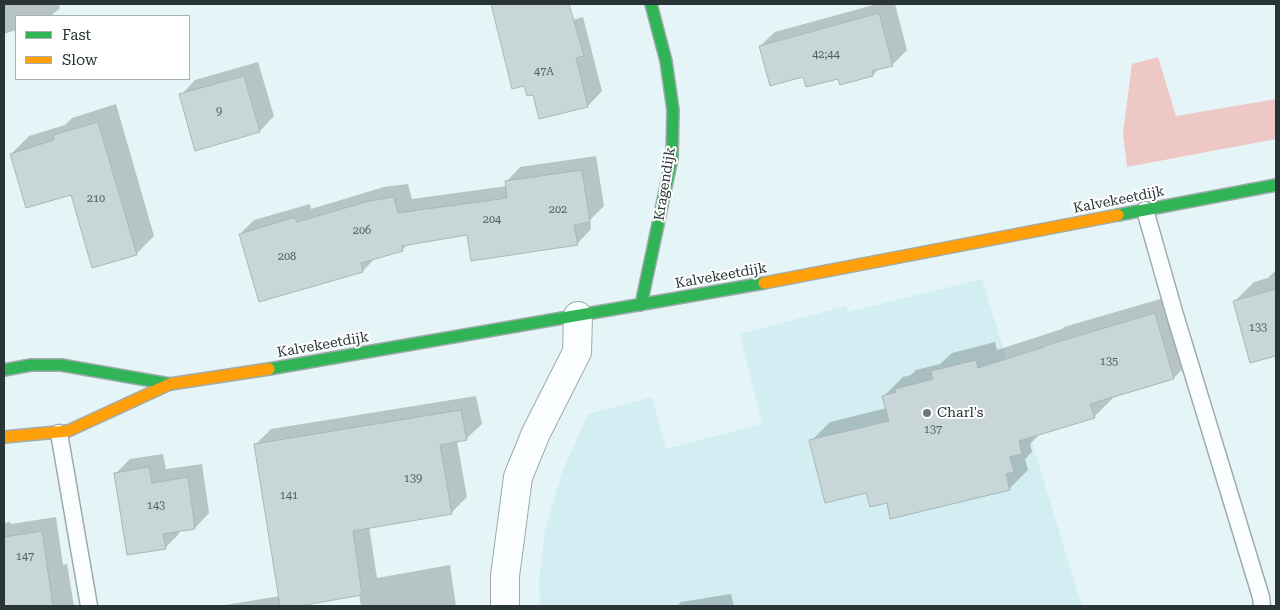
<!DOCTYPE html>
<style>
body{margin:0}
#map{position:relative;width:1280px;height:610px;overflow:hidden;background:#e5f5f7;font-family:"Roboto Serif",serif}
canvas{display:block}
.frame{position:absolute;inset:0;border:5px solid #293436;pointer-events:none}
.legend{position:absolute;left:15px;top:15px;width:175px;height:65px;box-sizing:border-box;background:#fff;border:1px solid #a9aeaf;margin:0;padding:6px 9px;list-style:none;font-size:15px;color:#293436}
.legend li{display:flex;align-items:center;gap:10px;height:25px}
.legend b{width:25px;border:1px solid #a9aeaf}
</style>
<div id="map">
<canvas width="1280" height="610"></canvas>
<div class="frame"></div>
<ul class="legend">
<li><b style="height:6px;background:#30b455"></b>Fast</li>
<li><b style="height:6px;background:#ff9f0a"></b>Slow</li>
</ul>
</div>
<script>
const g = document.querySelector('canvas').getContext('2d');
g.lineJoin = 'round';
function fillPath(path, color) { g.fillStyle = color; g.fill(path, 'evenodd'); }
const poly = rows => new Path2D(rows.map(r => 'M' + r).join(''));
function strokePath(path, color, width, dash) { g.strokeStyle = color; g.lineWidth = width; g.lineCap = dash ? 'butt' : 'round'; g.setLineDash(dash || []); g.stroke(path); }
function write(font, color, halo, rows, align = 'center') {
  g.font = font + ' "Roboto Serif",serif'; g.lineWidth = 4; g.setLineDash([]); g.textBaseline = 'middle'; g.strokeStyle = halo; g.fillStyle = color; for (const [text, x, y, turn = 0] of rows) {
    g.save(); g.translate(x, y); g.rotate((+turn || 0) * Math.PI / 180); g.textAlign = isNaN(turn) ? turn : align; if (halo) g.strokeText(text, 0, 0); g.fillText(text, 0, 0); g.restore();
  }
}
fillPath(poly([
 [982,279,1082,606,540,606,539,584,545,530,562,473,588,414,652,397,666,449,762,424,740,334,846,306,848,312]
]), '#d2eef2');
fillPath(poly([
 [1158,57,1176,116,1276,99,1276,139,1127,167,1123,133,1132,64]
]), '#edc8c4');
fillPath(poly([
 [4,4,58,4,60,8,51,16,16,16,16,30,4,34],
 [492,4,549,4,555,25,583,17,602,91,588,106,534,93,525,84,513,88],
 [877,4,895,4,907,50,893,64,879,68,873,75,840,83,839,78,804,76,760,46,775,32],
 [258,62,274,116,260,131,181,95,195,80],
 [116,104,154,236,136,254,71,193,11,154,29,136,65,125,72,118],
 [596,156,604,206,590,220,591,229,577,244,468,233,408,244,402,250,376,257,363,271,240,234,254,220,310,204,311,209,384,187,408,184,412,199,507,186,506,182,520,167],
 [1276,270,1276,355,1251,362,1235,301,1254,282,1268,278],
 [1174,295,1192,359,1174,378,1112,396,1113,398,1094,417,1040,434,1030,444,1032,452,1025,459,1028,470,1009,489,887,502,867,492,811,441,830,422,887,408,884,396,903,377,911,375,916,370,940,364,952,353,995,342,997,350,1062,329,1064,327],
 [476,396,482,424,466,439,457,441,467,497,451,513,369,526,377,578,450,565,456,606,361,606,359,594,293,606,219,606,280,596,255,445,271,429],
 [163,454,166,469,202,464,209,513,195,528,179,530,179,534,165,548,116,473,130,459],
 [56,517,63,565,67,564,74,606,4,606,4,523,10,522,11,524],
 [731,594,734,606,677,606,681,602]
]), '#0003');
const building = poly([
 [491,4,569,4,584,56,576,58,588,107,539,119,533,95,527,96,524,86,512,89,491,4],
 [879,13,893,66,872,71,873,76,840,85,838,79,806,87,803,77,770,86,759,46,879,13],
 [244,76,260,132,195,151,179,94,244,76],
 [98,122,137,255,92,268,71,195,26,208,10,154,54,140,53,135,98,122],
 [582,170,590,222,574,225,578,245,471,261,467,235,402,246,403,251,361,263,363,272,259,302,239,234,295,217,297,222,369,201,394,197,398,213,507,198,505,181,582,170],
 [1276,289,1276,356,1250,363,1233,301,1276,289],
 [1155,313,1174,379,1090,404,1095,418,1019,441,1022,454,1010,457,1014,472,1006,474,1010,490,890,519,887,503,870,507,866,493,825,503,809,440,889,421,882,396,896,392,895,389,933,379,931,371,976,360,978,368,1044,347,1044,346,1155,313],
 [461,410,467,440,440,445,452,514,353,531,362,595,300,606,280,606,254,444,461,410],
 [149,467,152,483,188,477,195,529,163,534,166,549,127,555,114,473,149,467],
 [42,531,53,606,4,606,4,537,42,531]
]);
fillPath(building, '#c9d6d7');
strokePath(building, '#a9b6b7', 1);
const lane = poly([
 [1145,210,1175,315,1261,597,1262,606],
 [59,433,89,606]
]);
const street = poly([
 [505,606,505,576,518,477,536,433,577,352,578,316]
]);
const fast = poly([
 [1118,215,1276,185],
 [641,305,672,158,673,110,666,61,651,4],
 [269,369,764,283],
 [4,370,31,365,61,365,170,384]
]);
const slow = poly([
 [764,283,1118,215],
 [4,437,68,431,170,384,269,369]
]);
strokePath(lane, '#9eaaac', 19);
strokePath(street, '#9eaaac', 30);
strokePath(fast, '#9eaaac', 14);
strokePath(slow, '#9eaaac', 14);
strokePath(lane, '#fbfefe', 16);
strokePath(street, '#fbfefe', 28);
strokePath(fast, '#30b455', 11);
strokePath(slow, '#ff9f0a', 11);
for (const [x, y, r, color] of [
 [927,413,5,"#6b787a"]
]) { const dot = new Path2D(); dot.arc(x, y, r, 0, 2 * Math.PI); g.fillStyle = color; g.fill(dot); strokePath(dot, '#fff', 2); }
write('11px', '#515c5e', null, [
 ["42;44",826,55],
 ["47A",544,72],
 ["9",219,112],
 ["210",96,199],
 ["202",558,210],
 ["204",492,220],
 ["206",362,231],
 ["208",287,257],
 ["133",1258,328],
 ["135",1109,362],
 ["137",933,430],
 ["139",413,479],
 ["141",289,496],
 ["143",156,506],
 ["147",25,557]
]);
write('14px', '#293436', '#fff', [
 ["Kragendijk",665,184,-81],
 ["Kalvekeetdijk",1119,200,-11],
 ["Kalvekeetdijk",721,276,-10],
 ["Kalvekeetdijk",323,345,-10]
]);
write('14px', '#293436', '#fff', [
 ["Charl's",937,413]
], 'left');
</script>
